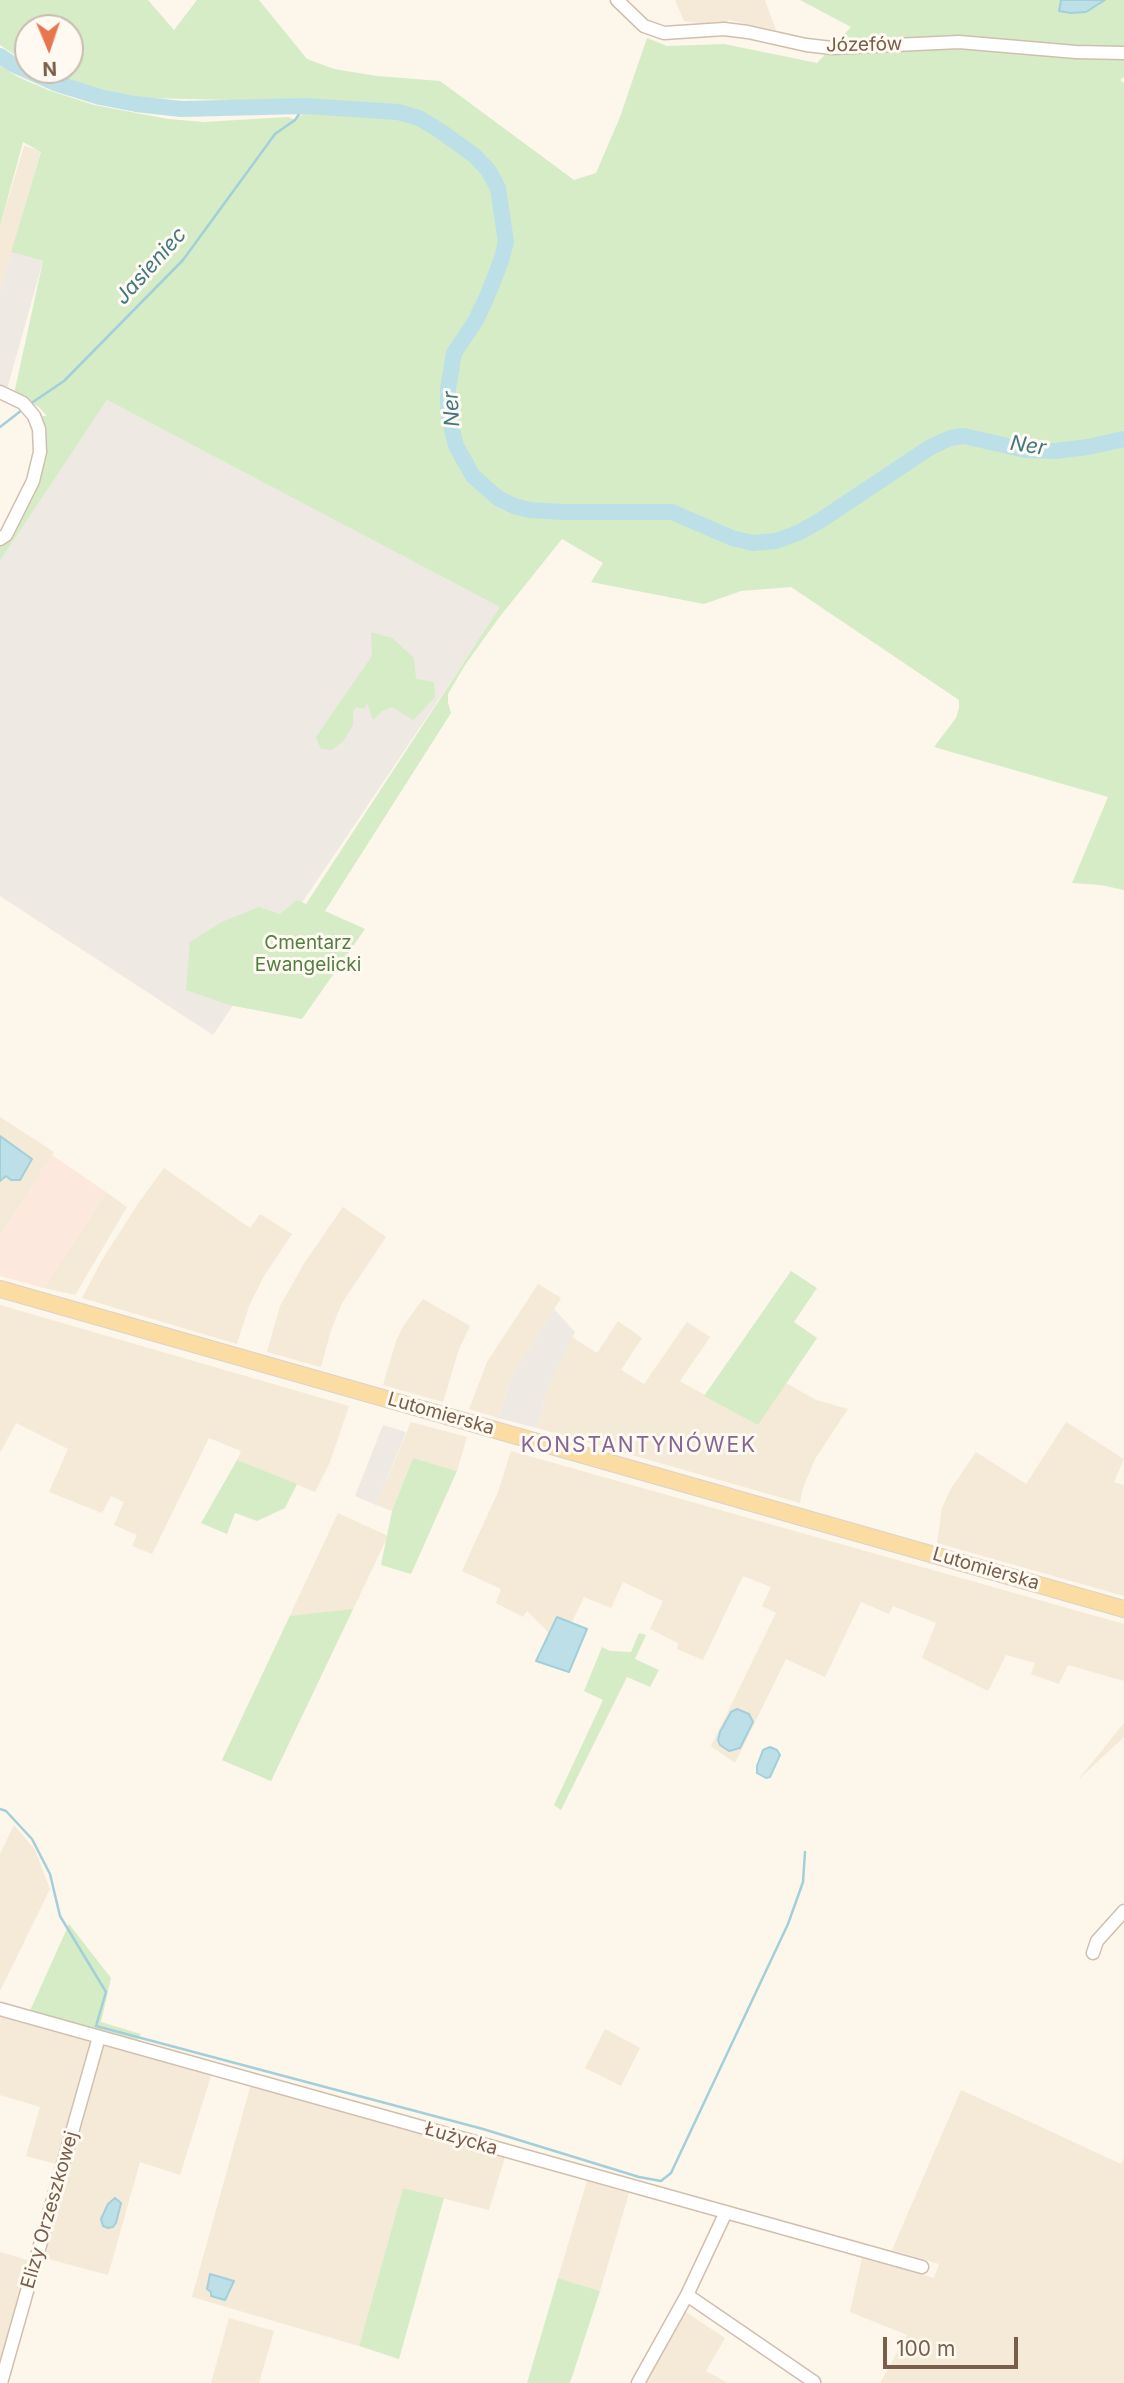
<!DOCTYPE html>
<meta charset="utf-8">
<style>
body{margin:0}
#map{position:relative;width:1124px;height:2383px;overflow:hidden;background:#fdf6ea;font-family:Inter,sans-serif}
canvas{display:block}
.north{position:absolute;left:14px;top:14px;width:70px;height:70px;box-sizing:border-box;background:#fffaf1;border:2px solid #c9bcaf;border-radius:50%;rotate:178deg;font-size:19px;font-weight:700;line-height:28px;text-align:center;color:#795e4c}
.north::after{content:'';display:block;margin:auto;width:24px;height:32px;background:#e7764f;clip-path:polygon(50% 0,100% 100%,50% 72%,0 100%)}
.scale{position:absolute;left:883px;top:2337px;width:135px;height:32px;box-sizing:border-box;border:4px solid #795e4c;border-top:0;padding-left:9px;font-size:21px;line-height:24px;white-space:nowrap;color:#795e4c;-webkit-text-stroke:5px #fffaf1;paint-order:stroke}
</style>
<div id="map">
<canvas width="1124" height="2383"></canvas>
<div class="north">N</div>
<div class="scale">100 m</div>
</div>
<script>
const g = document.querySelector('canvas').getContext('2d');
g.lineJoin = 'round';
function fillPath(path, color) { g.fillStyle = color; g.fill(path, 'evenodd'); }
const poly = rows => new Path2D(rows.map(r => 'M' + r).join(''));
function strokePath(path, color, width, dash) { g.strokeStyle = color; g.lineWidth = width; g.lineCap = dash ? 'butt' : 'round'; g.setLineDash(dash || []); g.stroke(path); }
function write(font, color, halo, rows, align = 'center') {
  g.font = font + ' Inter,sans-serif'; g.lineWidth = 6; g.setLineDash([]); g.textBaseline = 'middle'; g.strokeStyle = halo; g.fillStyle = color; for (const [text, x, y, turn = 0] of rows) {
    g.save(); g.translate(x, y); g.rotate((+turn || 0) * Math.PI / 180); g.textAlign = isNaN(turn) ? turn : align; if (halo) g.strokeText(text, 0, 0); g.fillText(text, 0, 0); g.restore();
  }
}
fillPath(poly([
 [675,0,765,0,776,30,728,20,726,26,684,21],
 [24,146,41,151,0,290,0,226],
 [0,1117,54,1152,0,1236],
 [164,1168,250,1228,260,1214,292,1234,264,1276,249,1306,237,1344,82,1298,102,1260,139,1202],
 [106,1192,127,1207,75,1295,44,1288],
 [343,1207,386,1237,342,1303,331,1330,321,1367,267,1352,280,1306,305,1262],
 [538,1284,561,1298,513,1375,498,1418,469,1409,487,1362],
 [423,1299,470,1326,459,1349,443,1402,383,1385,396,1341,404,1325],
 [0,1305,349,1406,330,1462,315,1492,237,1460,241,1451,209,1438,152,1554,132,1546,137,1535,114,1525,124,1502,111,1496,102,1513,49,1492,68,1449,16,1423,0,1453],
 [618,1321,642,1338,621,1370,644,1384,687,1322,710,1337,680,1381,758,1425,786,1383,816,1400,848,1409,815,1459,803,1488,800,1503,537,1428,547,1390,572,1337,597,1353],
 [411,1422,467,1437,457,1471,413,1458,392,1511,376,1505],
 [1066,1422,1124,1459,1114,1482,1124,1485,1124,1596,937,1543,942,1508,950,1490,976,1452,1026,1484],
 [511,1451,1124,1624,1124,1681,1068,1665,1059,1684,1031,1674,1035,1663,1006,1655,988,1691,922,1658,936,1623,893,1606,889,1614,861,1602,825,1677,786,1659,735,1763,711,1746,776,1613,762,1606,771,1587,743,1576,703,1660,677,1649,678,1643,650,1629,663,1601,623,1582,611,1608,584,1597,571,1624,549,1633,527,1611,523,1617,496,1603,501,1589,462,1571,498,1492],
 [338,1513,388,1536,271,1781,222,1760],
 [1124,1723,1124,1737,1078,1780],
 [14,1825,35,1850,50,1889,0,1991,0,1854],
 [0,2013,95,2041,59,2165,26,2156,40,2107,0,2095],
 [605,2029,640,2048,621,2086,585,2068],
 [102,2042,212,2073,180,2175,140,2162,108,2275,41,2257],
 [251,2084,505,2157,489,2210,403,2188,359,2346,192,2297],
 [961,2090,1121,2164,1124,2158,1124,2383,880,2383,907,2335,850,2312,862,2258,934,2278,939,2264,892,2250],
 [587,2181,629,2193,600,2291,558,2278],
 [0,2252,31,2261,0,2371],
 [684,2311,725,2338,706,2371,728,2383,643,2383],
 [229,2318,274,2331,259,2383,211,2383]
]), '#f5e9d8');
fillPath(poly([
 [52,1155,106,1192,44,1288,0,1276,0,1236]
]), '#fde8de');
fillPath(poly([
 [11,252,43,261,7,389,0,386,0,290],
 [107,400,501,607,213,1035,0,896,0,561],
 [554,1309,575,1332,547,1390,537,1428,498,1418,513,1375],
 [383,1425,406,1432,376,1505,355,1496]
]), '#eee9e3');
fillPath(poly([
 [0,0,148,0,174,30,197,0,259,0,307,59,334,69,377,76,440,81,574,180,596,173,620,117,647,38,667,46,724,44,817,63,851,27,800,0,1124,0,1124,77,1120,80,1124,83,1124,890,1101,885,1072,883,1108,797,934,747,956,718,959,708,959,700,791,587,741,591,704,604,591,582,603,563,562,539,498,619,465,665,448,694,448,703,451,713,325,911,365,929,302,1019,229,1005,186,990,190,942,222,922,259,907,280,914,297,900,306,904,500,607,107,400,0,561,0,539,40,452,34,416,47,416,39,407,14,394,43,261,11,252,41,152,23,142,0,226,0,66,18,77,48,90,94,105,168,119,204,122,288,117,295,120,319,102,146,98,104,90,60,77,42,70,70,70,70,28,28,28,28,64,0,45],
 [371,632,392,638,414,658,416,679,434,682,435,697,413,720,392,707,382,711,373,720,367,703,364,709,357,707,353,711,353,725,344,740,332,750,321,749,316,737,372,656],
 [791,1271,817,1288,794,1322,817,1338,758,1425,704,1396],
 [413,1458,457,1471,411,1574,381,1565,392,1511],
 [237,1460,297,1484,285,1508,257,1521,235,1513,227,1534,201,1523],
 [353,1609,271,1781,222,1760,290,1616],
 [639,1633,646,1635,635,1659,659,1670,650,1687,627,1677,561,1810,554,1805,603,1700,584,1691,602,1647,610,1651,631,1652],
 [69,1924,111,1978,101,2022,141,2034,135,2043,29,2013],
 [403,2188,444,2198,399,2359,359,2346],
 [558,2278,600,2291,570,2383,527,2383]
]), '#d5ecc7');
const water = poly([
 [1061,0,1105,0,1086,12,1071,13,1059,11,1061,0],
 [0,1136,32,1159,20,1180,11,1180,6,1176,0,1181,0,1136],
 [557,1617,587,1629,569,1672,536,1661,557,1617],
 [737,1709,749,1714,753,1722,740,1748,729,1751,720,1745,718,1740,720,1732,731,1712,737,1709],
 [770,1747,777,1750,780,1755,770,1777,766,1778,757,1773,757,1766,763,1750,770,1747],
 [115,2198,121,2203,116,2223,113,2227,108,2228,103,2226,101,2219,108,2204,115,2198],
 [210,2274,234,2281,225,2300,211,2296,211,2292,207,2289,210,2274]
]);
fillPath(water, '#bde0e8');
strokePath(water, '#a3cfda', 2);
strokePath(poly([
 [30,404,64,381,183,260,275,134,295,120,305,106],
 [0,427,22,410],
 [0,1809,6,1811,32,1839,50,1874,60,1916,106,1992,96,2026,483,2129,639,2177,661,2181,671,2173,788,1924,803,1882,805,1852]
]), '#a3cfda', 2.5);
strokePath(poly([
 [0,56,12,64,55,83,100,97,136,104,181,109,305,106,398,112,419,118,439,130,475,156,488,170,498,188,506,242,501,261,486,299,475,322,454,353,448,389,448,412,456,446,473,476,498,498,514,506,530,510,565,512,672,512,732,538,753,543,776,541,798,533,818,522,929,448,950,438,964,436,1025,450,1055,451,1088,447,1124,439]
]), '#bde0e8', 16);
const minor = poly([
 [617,0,644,26,664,33,724,29,748,32,806,45,832,48,959,42,1076,52,1124,53],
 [0,392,23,403,34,416,39,429,40,452,33,481,6,535,0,539],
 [1093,1953,1097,1941,1124,1911],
 [0,2009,922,2267],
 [687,2295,814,2382],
 [1,2383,99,2037],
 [638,2383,687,2295,726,2212]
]);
const major = poly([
 [0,1289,1124,1609]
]);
strokePath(minor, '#d0bfae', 15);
strokePath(major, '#d9d2cd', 18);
strokePath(minor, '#fff', 12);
strokePath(major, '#fbdda3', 16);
write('19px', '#795e4c', '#fffaf1', [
 ["Józefów",864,45,-1],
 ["Lutomierska",441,1414,16],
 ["Lutomierska",986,1569,16],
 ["Łużycka",461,2139,16],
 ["Elizy Orzeszkowej",50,2210,-74]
]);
write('19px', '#537f43', '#fffaf1', [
 ["Cmentarz",308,943],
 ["Ewangelicki",308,965]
]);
write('italic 21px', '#427785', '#fffaf1', [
 ["Jasieniec",151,266,-48],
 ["Ner",452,409,-93],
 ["Ner",1028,446,9]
]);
g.letterSpacing = '2px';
write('21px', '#866594', '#fffaf1', [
 ["KONSTANTYNÓWEK",639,1446]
]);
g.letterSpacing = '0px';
</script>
